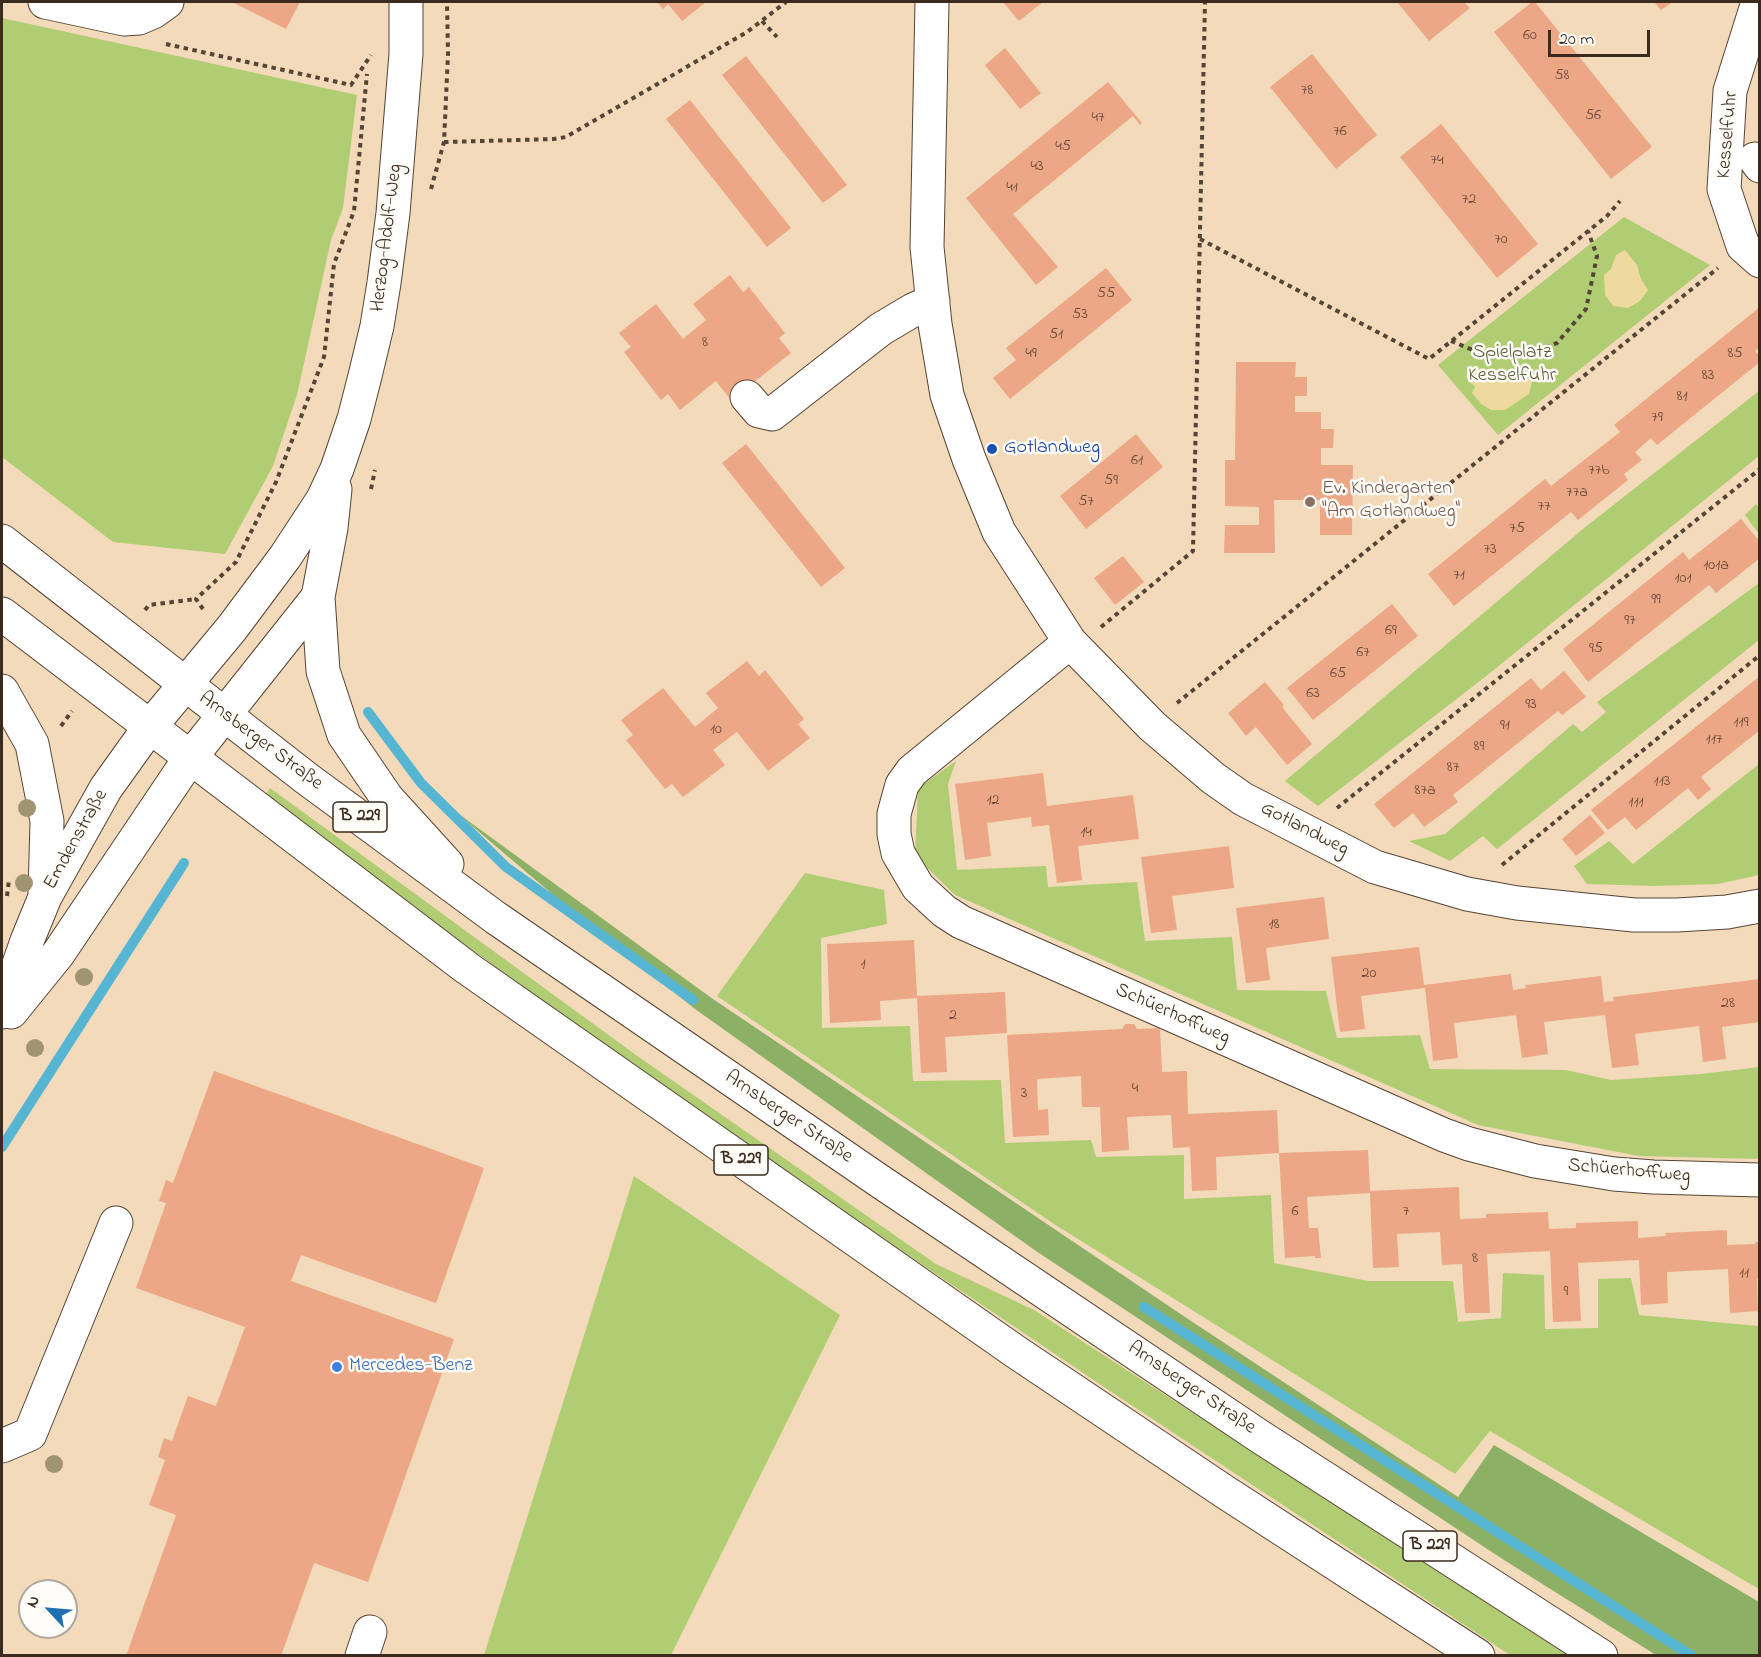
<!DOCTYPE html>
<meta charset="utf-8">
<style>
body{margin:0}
#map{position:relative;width:1761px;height:1657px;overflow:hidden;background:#f2daba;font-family:"Indie Flower",sans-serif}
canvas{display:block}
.frame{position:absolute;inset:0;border:3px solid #3b2a1e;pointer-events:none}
.north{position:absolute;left:18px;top:1579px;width:60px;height:60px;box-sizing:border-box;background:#fdfcf7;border:2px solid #afa8a0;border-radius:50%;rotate:296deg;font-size:16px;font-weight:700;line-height:24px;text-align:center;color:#3b2a1e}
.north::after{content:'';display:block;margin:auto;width:21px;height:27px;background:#1f6fb2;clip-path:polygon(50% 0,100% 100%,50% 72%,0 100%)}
.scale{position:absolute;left:1548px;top:30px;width:102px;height:27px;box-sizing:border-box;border:3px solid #3b2a1e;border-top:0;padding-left:8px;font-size:18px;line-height:21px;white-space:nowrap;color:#3b2a1e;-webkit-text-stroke:4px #fdfcf7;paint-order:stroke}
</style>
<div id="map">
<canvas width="1761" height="1657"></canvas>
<div class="frame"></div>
<div class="north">N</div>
<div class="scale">20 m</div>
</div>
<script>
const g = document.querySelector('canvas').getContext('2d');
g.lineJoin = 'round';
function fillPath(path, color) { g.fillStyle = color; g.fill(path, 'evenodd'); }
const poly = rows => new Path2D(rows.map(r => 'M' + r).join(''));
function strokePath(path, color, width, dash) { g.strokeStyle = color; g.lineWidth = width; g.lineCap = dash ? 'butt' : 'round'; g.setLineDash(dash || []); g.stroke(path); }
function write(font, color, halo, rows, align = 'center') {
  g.font = font + ' "Indie Flower",sans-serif'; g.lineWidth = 5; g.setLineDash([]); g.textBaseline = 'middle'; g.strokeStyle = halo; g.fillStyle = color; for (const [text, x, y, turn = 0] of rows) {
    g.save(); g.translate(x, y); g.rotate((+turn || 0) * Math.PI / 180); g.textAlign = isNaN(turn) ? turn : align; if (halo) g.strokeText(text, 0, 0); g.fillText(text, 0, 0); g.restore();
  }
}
fillPath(poly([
 [2,18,357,95,343,208,331,240,297,395,273,466,225,554,113,542,2,457],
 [1624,217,1710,265,1498,435,1438,365],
 [1759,391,1759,456,1485,677,1318,806,1285,781,1584,528],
 [1756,504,1759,508,1759,534,1745,515],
 [1759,583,1759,640,1497,849,1483,836,1450,861,1409,841,1445,834,1573,724,1582,732,1606,712,1597,702],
 [956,761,948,784,957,870,1046,866,1048,887,1137,882,1145,941,1232,937,1237,990,1326,991,1337,1038,1420,1035,1430,1069,1566,1070,1611,1080,1701,1074,1759,1067,1759,1159,1639,1156,1478,1125,955,895,915,856,918,788],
 [1759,764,1759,875,1718,884,1654,886,1587,884,1574,866,1609,841,1633,864],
 [270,788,636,1055,936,1264,1034,1310,1567,1655,1510,1655,1107,1389,853,1218,599,1042,264,798],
 [805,873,884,890,887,924,821,938,822,1028,910,1026,913,1081,1001,1080,1005,1143,1091,1140,1096,1157,1184,1155,1184,1199,1271,1195,1274,1263,1368,1281,1453,1281,1458,1322,1501,1318,1503,1273,1544,1275,1545,1329,1598,1328,1598,1279,1631,1278,1639,1315,1759,1326,1759,1589,1490,1431,1455,1474,1054,1224,717,996],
 [634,1176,840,1315,671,1655,484,1655]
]), '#b1cd74');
fillPath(poly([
 [452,809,710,997,1188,1319,1458,1497,1494,1445,1759,1602,1759,1655,1656,1655,1504,1560,1036,1251,695,1009,571,910]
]), '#8cb066');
fillPath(poly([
 [1625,250,1637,265,1641,279,1648,290,1640,301,1628,308,1613,306,1605,295,1604,275,1611,269,1616,255],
 [1471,368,1504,371,1510,377,1523,375,1533,378,1529,394,1505,410,1491,410,1481,404,1472,393,1475,387,1466,377]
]), '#eeda9e');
strokePath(poly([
 [368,712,421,783,506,867,693,1000],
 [2,1147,184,863],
 [1144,1307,1692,1656]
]), '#55b5d3', 10);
fillPath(poly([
 [232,2,300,2,286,29],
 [657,2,706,2,682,21,668,4,663,9],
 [1003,2,1043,2,1019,21],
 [1397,2,1464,2,1470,8,1429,41],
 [1532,2,1535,2,1652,147,1611,179,1494,32],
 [1654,2,1673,2,1661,10],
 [1005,48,1041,93,1020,109,985,65],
 [1312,54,1377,135,1336,169,1270,87],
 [746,56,847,185,823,203,722,75],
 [1108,82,1142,123,1140,125,1133,116,1013,214,1058,267,1036,285,966,198],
 [690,100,791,228,767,247,666,119],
 [1441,124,1538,244,1497,278,1400,157],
 [1106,268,1132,300,1010,399,993,378,1016,360,1006,348],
 [730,275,743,292,749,287,785,333,779,338,791,353,731,400,716,381,680,410,668,394,661,400,624,352,631,347,619,333,656,304,683,339,706,320,693,304],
 [1760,307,1760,347,1755,351,1760,356,1760,362,1657,445,1651,438,1635,452,1642,460,1624,474,1628,480,1578,520,1571,512,1454,606,1428,574,1545,479,1551,486,1620,432,1614,425],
 [1236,362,1296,362,1295,377,1307,377,1307,396,1295,396,1295,412,1321,412,1321,429,1334,429,1333,448,1321,448,1321,465,1353,465,1352,535,1320,535,1320,500,1274,500,1275,553,1224,553,1225,525,1259,525,1259,507,1225,506,1225,460,1235,460],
 [1136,434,1163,467,1086,529,1060,496],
 [746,444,845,568,821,587,722,463],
 [1741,519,1760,542,1760,558,1716,593,1709,585,1588,682,1563,649,1683,552,1689,560],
 [1123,556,1144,582,1115,605,1094,578],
 [1392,604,1418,636,1313,720,1287,688],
 [747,661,759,676,765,670,804,719,798,724,810,738,768,771,737,732,713,750,725,765,683,797,672,784,665,789,626,740,633,735,621,720,663,688,695,727,718,708,706,693],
 [1564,671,1586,697,1562,715,1558,711,1453,795,1458,802,1424,827,1413,813,1394,828,1374,804,1531,678,1541,690],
 [1760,676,1760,730,1701,777,1711,789,1698,800,1688,788,1636,830,1625,817,1608,830,1591,810],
 [1265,682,1284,705,1282,707,1312,744,1287,765,1256,727,1246,736,1228,713],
 [1043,773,1047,806,1133,795,1139,839,1078,846,1082,880,1057,883,1049,825,1032,827,1031,817,987,823,991,856,965,860,955,784],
 [1590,815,1605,833,1576,856,1562,839],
 [1229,846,1234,888,1172,896,1177,930,1151,933,1141,857],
 [1324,897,1329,939,1266,948,1270,980,1246,983,1236,908],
 [914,940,917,996,1005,992,1007,1033,945,1037,947,1072,921,1073,917,998,880,1001,881,1020,830,1023,827,944],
 [1419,947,1424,985,1511,974,1513,990,1526,988,1525,985,1601,976,1604,1002,1614,1001,1613,997,1760,979,1760,1022,1722,1027,1726,1059,1703,1062,1699,1026,1635,1034,1639,1065,1612,1068,1605,1015,1544,1022,1548,1054,1522,1058,1516,1015,1454,1023,1458,1058,1433,1061,1425,988,1361,996,1365,1029,1340,1032,1331,957],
 [1125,1024,1134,1024,1137,1029,1160,1028,1162,1072,1187,1071,1188,1114,1277,1110,1279,1153,1368,1150,1370,1191,1459,1187,1460,1219,1486,1218,1486,1214,1548,1212,1549,1229,1576,1228,1576,1223,1638,1221,1638,1238,1666,1236,1665,1233,1727,1230,1727,1245,1755,1244,1755,1242,1760,1242,1760,1279,1757,1279,1758,1311,1730,1313,1728,1269,1667,1272,1668,1303,1641,1305,1639,1260,1578,1263,1581,1321,1553,1322,1550,1251,1487,1254,1490,1313,1465,1313,1462,1264,1442,1265,1440,1232,1397,1234,1399,1267,1373,1268,1370,1193,1307,1197,1309,1228,1318,1228,1321,1258,1315,1258,1315,1256,1285,1258,1279,1153,1216,1157,1217,1190,1192,1191,1190,1147,1173,1148,1171,1115,1127,1117,1129,1150,1102,1152,1100,1107,1082,1107,1081,1076,1037,1079,1038,1110,1048,1109,1049,1135,1013,1137,1007,1035,1122,1029],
 [214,1071,484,1168,436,1303,301,1255,291,1281,454,1339,368,1582,314,1563,281,1656,126,1656,176,1515,149,1505,165,1460,158,1457,164,1438,172,1441,188,1396,216,1406,245,1327,136,1288,166,1203,159,1201,166,1180,173,1183]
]), '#eca786');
const minor = poly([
 [45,2,124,19,139,18,153,12,167,2],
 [932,2,927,247,935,324,947,395,969,459,999,532,1070,642,1152,726,1213,778,1243,799,1375,867,1467,894,1517,903,1585,910,1634,915,1677,915,1727,912,1760,906],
 [1758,2,1730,91,1724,189,1743,246,1760,261],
 [1755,159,1760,166],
 [747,397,759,411,772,414,881,329,913,310,933,301],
 [1070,642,912,771,902,785,894,814,894,834,898,853,918,887,944,911,961,922,1444,1135,1469,1144,1535,1161,1614,1174,1653,1177,1760,1180],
 [2,1446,30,1434,116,1223],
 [362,1656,370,1632]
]);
const major = poly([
 [2,541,306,778,496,918,881,1182,1259,1436,1601,1656],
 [318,597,323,671,344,735,387,798,447,864],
 [2,614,467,968,1016,1352,1225,1492,1478,1656],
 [2,691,32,744,47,821,45,893],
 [2,1012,27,941,45,897,106,788,149,728,232,628,285,557,323,499,337,469,354,419,365,376,377,326,384,283,393,213,406,54,406,2],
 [11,1012,58,954,190,758,318,597,331,528,335,489]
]);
strokePath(minor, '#564435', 35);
strokePath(major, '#564435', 35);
strokePath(poly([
 [762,21,777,37],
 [166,44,351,85,371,55],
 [444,142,554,139,566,137,747,32,786,2],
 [431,189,444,142,448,54,447,2],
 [1200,239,1429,359,1607,216,1620,201],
 [1451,341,1480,353,1516,358,1557,343,1586,309,1597,256,1588,231],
 [371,489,375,470],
 [203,609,196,599,236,562,276,482,324,357,334,264,354,211,367,74],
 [145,610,149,605,196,599],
 [1101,627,1193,551,1205,2],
 [1177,703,1718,268],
 [61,726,72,711],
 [1337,808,1760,469],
 [1502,865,1760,655],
 [7,896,9,880]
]), '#564435', 4, [4.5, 4.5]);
strokePath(minor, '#fff', 33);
strokePath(major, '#fff', 33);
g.fillStyle = '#a19472';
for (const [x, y] of [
 [27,808],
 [24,883],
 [84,977],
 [35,1048],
 [54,1464]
]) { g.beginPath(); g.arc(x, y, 9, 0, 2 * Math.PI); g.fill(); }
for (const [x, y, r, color] of [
 [992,449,6,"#1a4fb4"],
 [1310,502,6,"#8d6e63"],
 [337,1367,6,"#3f7fe0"]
]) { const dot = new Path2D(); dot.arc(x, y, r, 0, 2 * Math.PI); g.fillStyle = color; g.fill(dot); strokePath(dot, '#fdfcf7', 2); }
write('16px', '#674938', null, [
 ["60",1530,36],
 ["58",1562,76],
 ["78",1307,91],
 ["56",1593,116],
 ["47",1098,118],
 ["76",1340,132],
 ["45",1063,147],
 ["74",1437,161],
 ["43",1037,167],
 ["41",1012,188],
 ["72",1469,200],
 ["70",1501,240],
 ["55",1106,294],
 ["53",1080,315],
 ["51",1056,335],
 ["8",705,343],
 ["49",1031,354],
 ["85",1735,354],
 ["83",1708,376],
 ["81",1682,397],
 ["79",1657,418],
 ["61",1137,461],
 ["77b",1599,471],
 ["59",1111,481],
 ["77a",1577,493],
 ["57",1086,502],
 ["77",1544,507],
 ["75",1517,529],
 ["73",1490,550],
 ["101a",1716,566],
 ["71",1459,576],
 ["101",1683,579],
 ["99",1656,600],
 ["97",1630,621],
 ["69",1391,631],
 ["95",1596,649],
 ["67",1363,653],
 ["65",1338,674],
 ["63",1313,694],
 ["93",1531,705],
 ["119",1741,723],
 ["91",1505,726],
 ["10",716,730],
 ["117",1714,740],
 ["89",1479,747],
 ["87",1453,768],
 ["113",1662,782],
 ["87a",1425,791],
 ["12",993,801],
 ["111",1636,803],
 ["14",1086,833],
 ["18",1274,925],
 ["1",863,965],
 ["20",1369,974],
 ["28",1728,1004],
 ["2",953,1016],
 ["4",1135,1089],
 ["3",1024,1094],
 ["6",1295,1212],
 ["7",1406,1212],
 ["8",1475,1259],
 ["11",1744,1274],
 ["9",1566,1292]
]);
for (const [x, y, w] of [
 [360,817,54],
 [741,1160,54],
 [1430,1546,54]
]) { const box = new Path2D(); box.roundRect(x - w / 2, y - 15, w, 30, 4.5); g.fillStyle = '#fdfcf7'; g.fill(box); strokePath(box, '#3b2a1e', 1.5); }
write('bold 18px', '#3b2a1e', null, [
 ["B 229",360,817],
 ["B 229",741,1160],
 ["B 229",1430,1546]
]);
write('20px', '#3b2a1e', '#fdfcf7', [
 ["Kesselfuhr",1729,135,-85],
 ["Herzog-Adolf-Weg",388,238,-83],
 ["Arnsberger Straße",260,742,37],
 ["Gotlandweg",1304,830,27],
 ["Emdenstraße",77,840,-61],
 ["Schüerhoffweg",1172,1015,24],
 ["Arnsberger Straße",788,1118,34],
 ["Schüerhoffweg",1629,1172,5],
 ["Arnsberger Straße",1191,1389,34]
]);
write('20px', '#5e5b38', '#fdfcf7', [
 ["Spielplatz",1512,354],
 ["Kesselfuhr",1512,377]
]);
write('20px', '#164399', '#fdfcf7', [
 ["Gotlandweg",1004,449]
], 'left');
write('20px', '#785e54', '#fdfcf7', [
 ["Ev. Kindergarten",1322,490],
 ["\"Am Gotlandweg\"",1322,513]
], 'left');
write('20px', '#366cbe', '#fdfcf7', [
 ["Mercedes-Benz",349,1367]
], 'left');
</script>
